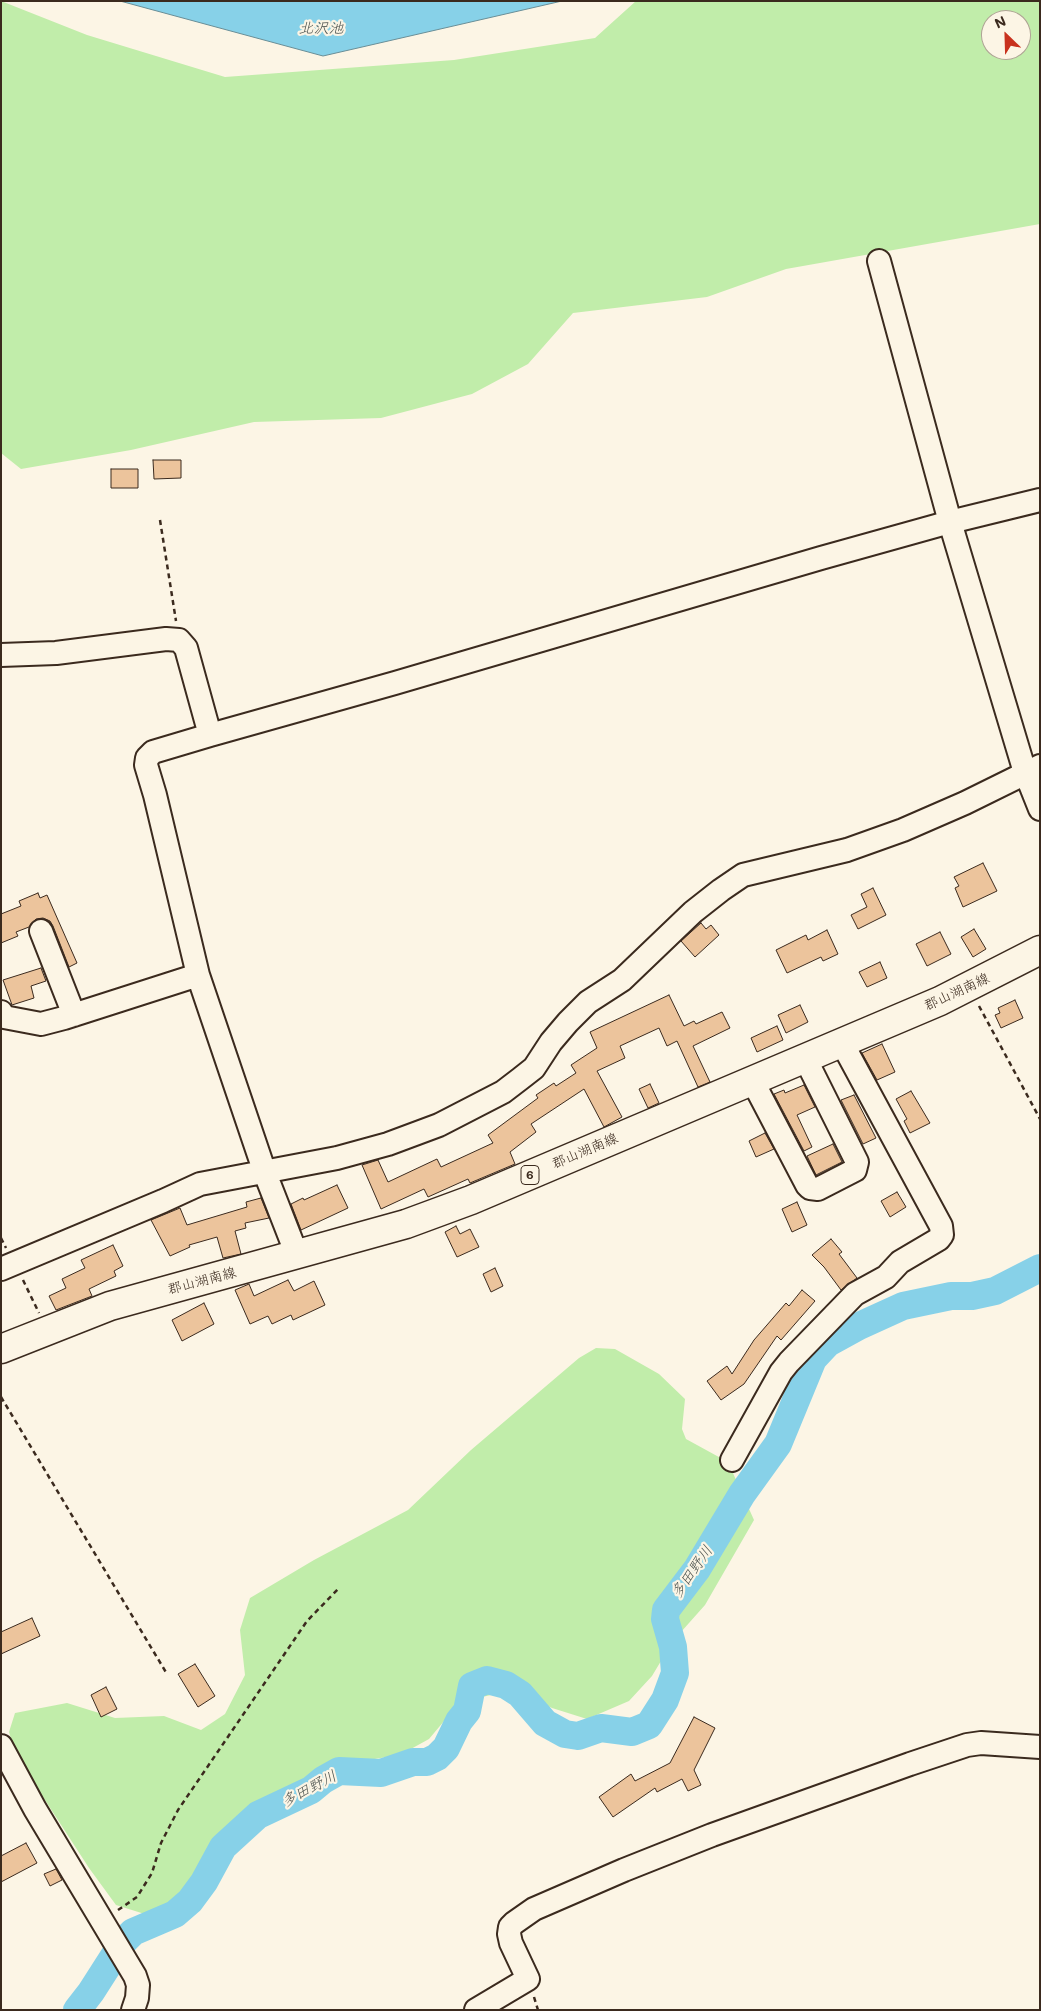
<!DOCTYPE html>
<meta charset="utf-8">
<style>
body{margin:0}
#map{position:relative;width:1041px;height:2011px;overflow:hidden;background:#fcf5e5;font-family:Mali,sans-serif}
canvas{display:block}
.frame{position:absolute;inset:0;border:2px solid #3b2a1e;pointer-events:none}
.north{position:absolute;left:981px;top:10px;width:50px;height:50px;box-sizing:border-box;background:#fcf5e5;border:1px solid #afa495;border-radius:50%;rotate:336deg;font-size:14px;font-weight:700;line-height:20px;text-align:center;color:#3b2a1e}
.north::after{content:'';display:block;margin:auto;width:18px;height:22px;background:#c8321e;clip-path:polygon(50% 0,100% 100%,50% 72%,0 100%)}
</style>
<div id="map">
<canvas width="1041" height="2011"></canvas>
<div class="frame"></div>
<div class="north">N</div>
</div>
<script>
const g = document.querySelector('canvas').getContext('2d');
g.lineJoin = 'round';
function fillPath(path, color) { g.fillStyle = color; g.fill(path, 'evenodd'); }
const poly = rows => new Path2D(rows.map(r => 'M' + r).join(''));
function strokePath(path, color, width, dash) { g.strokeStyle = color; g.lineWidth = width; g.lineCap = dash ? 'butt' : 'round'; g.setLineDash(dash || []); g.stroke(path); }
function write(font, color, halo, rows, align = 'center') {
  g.font = font + ' Mali,"Klee One",sans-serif'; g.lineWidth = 4.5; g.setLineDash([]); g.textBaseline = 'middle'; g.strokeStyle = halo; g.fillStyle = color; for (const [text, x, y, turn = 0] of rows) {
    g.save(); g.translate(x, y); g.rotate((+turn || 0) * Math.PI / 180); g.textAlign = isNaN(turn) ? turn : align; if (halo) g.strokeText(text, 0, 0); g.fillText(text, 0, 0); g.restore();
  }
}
fillPath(poly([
 [1,1,87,35,225,77,454,60,595,38,636,1,1040,1,1040,224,786,269,707,297,573,313,528,364,472,394,381,418,254,422,131,450,21,469,1,453],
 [991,20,1021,20,1021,50,991,50],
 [596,1348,615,1349,659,1374,685,1399,682,1429,686,1439,728,1462,754,1520,705,1605,673,1641,652,1676,629,1701,587,1719,552,1708,513,1690,460,1702,429,1739,400,1755,368,1760,279,1792,177,1898,151,1916,116,1905,89,1868,43,1797,18,1762,9,1732,15,1713,67,1703,115,1718,164,1716,201,1730,225,1714,245,1675,240,1630,250,1598,314,1560,408,1510,471,1450,579,1358]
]), '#c1edaa');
const water = poly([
 [120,1,562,1,323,56,120,1]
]);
fillPath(water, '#87d1e8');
strokePath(water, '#698e97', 1);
strokePath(poly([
 [77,2010,91,1992,123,1942,133,1932,175,1914,190,1901,204,1882,223,1847,258,1815,311,1790,323,1780,339,1771,381,1773,413,1762,427,1762,437,1757,446,1748,459,1721,467,1711,472,1686,487,1680,506,1685,520,1694,545,1723,565,1734,578,1736,601,1728,632,1732,649,1725,665,1700,675,1673,673,1647,665,1619,666,1610,697,1569,742,1494,778,1444,813,1359,828,1343,859,1326,903,1306,951,1296,972,1296,995,1291,1040,1268]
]), '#87d1e8', 28);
const building = poly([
 [153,460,181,460,181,478,154,479,153,460],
 [111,469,138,469,138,488,111,488,111,469],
 [983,863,997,891,963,907,955,888,959,886,954,877,983,863],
 [873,888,886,915,858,929,851,915,867,907,861,894,873,888],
 [38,893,40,898,47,895,77,963,69,967,53,926,50,921,43,918,36,919,29,927,16,932,18,936,1,943,1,914,21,906,19,901,38,893],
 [701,923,706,929,711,925,719,935,695,957,681,941,701,923],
 [974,929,986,949,973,957,961,937,974,929],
 [827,930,838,954,823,961,821,957,787,973,776,950,806,935,808,940,827,930],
 [940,932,951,954,927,966,916,944,940,932],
 [880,962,887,978,867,987,859,972,880,962],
 [41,968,46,981,31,986,34,998,12,1005,3,980,41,968],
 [669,995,684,1026,694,1021,696,1024,722,1012,730,1028,693,1046,710,1082,698,1087,677,1041,667,1046,659,1028,620,1046,625,1058,597,1071,622,1117,604,1127,584,1089,531,1124,536,1132,510,1152,515,1164,470,1183,468,1179,428,1197,424,1189,381,1209,362,1165,378,1160,388,1182,437,1159,441,1167,493,1143,488,1135,538,1098,536,1095,554,1083,556,1086,576,1073,571,1065,597,1048,590,1032,669,995],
 [1015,1000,1023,1018,1001,1028,995,1015,1000,1013,998,1008,1015,1000],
 [800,1005,808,1022,786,1033,778,1015,800,1005],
 [777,1026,783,1040,757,1052,751,1038,777,1026],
 [882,1044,895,1072,877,1080,862,1053,882,1044],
 [650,1084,659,1103,648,1108,639,1089,650,1084],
 [804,1085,815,1107,797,1115,812,1147,804,1151,774,1094,784,1090,785,1093,804,1085],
 [911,1091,930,1123,910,1133,904,1121,907,1119,896,1099,911,1091],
 [854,1095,876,1138,863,1144,841,1100,854,1095],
 [765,1133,774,1149,756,1157,749,1141,765,1133],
 [833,1144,842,1162,816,1175,807,1156,833,1144],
 [337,1185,348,1208,301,1230,291,1204,303,1198,304,1200,337,1185],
 [897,1192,906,1207,890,1217,881,1201,897,1192],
 [261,1198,269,1218,245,1223,246,1228,235,1231,241,1254,223,1258,217,1237,189,1245,190,1247,170,1256,151,1220,180,1208,187,1225,247,1207,246,1202,261,1198],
 [797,1202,807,1225,792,1232,782,1209,797,1202],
 [456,1226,460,1234,470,1229,479,1247,457,1257,445,1232,456,1226],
 [831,1239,842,1252,839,1254,857,1278,841,1290,824,1267,812,1255,831,1239],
 [113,1245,123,1266,114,1271,116,1276,89,1289,92,1296,56,1310,49,1296,66,1288,62,1279,85,1268,81,1260,113,1245],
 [495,1268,503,1286,491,1292,483,1274,495,1268],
 [288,1280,294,1291,314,1281,325,1305,293,1320,291,1315,272,1324,268,1316,250,1324,235,1290,249,1284,254,1296,288,1280],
 [802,1290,815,1301,781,1340,777,1336,744,1384,721,1400,707,1381,727,1366,732,1374,754,1340,786,1303,789,1306,802,1290],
 [204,1303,214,1324,182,1341,172,1320,204,1303],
 [32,1618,40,1636,1,1654,1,1632,32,1618],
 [195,1664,215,1696,198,1707,178,1674,195,1664],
 [106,1687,117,1709,101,1717,91,1695,106,1687],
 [694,1717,715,1728,694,1770,701,1785,688,1791,682,1779,657,1792,655,1788,613,1817,599,1797,631,1774,635,1781,670,1763,694,1717],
 [26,1843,37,1863,1,1882,1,1856,26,1843],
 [56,1869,62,1880,50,1886,44,1874,56,1869]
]);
fillPath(building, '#ecc49c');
strokePath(building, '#3b2a1e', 1);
const minor = poly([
 [879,261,950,522,1024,769,1040,809],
 [1,655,56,653,166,639,179,640,186,648,210,735],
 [41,931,74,1015],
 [1,1012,4,1017,41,1024,64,1018,198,975],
 [752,1080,807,1185,810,1188,818,1189,855,1170,857,1162,805,1058],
 [297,1255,265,1173,198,975,155,795,146,765,147,758,153,752,210,735,395,683,821,558,950,522,1040,500],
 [1,1269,163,1201,200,1184,337,1158,388,1144,439,1125,503,1092,520,1079,534,1068,551,1042,568,1022,588,1002,622,980,693,912,721,890,743,875,847,850,903,830,965,803,1040,766],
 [732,1460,781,1372,789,1362,855,1294,886,1277,900,1262,939,1239,942,1235,941,1226,842,1043],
 [1,1746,35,1809,135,1976,138,1985,137,1998,133,2010],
 [476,2010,528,1979,511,1943,509,1934,510,1927,514,1923,534,1909,624,1870,712,1835,910,1764,967,1745,981,1743,1040,1747]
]);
const major = poly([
 [1,1349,110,1306,406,1224,471,1200,940,1001,1040,950]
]);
strokePath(minor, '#3b2a1e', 26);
strokePath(major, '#3b2a1e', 31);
strokePath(poly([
 [160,520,176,621],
 [979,1006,1040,1119],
 [1,1238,6,1248],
 [23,1280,39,1313],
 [1,1397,167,1674],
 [118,1910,137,1897,152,1873,161,1843,178,1810,307,1621,340,1587],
 [534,1997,538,2010]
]), '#3b2a1e', 2.5, [5, 4]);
strokePath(minor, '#fcf5e5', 22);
strokePath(major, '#fcf5e5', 28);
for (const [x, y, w] of [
 [530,1175,18]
]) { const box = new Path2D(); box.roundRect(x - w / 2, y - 9.5, w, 19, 4); g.fillStyle = '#fcf5e5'; g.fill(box); strokePath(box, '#3b2a1e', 1); }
write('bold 12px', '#3b2a1e', null, [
 ["6",530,1175]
]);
write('14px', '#3b2a1e', '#fcf5e5', [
 ["郡山湖南線",957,992,-25],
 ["郡山湖南線",585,1151,-23],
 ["郡山湖南線",202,1281,-15]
]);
write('italic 15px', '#4e5450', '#fcf5e5', [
 ["北沢池",321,28],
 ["多田野川",692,1572,-55],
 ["多田野川",309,1789,-28]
]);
</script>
